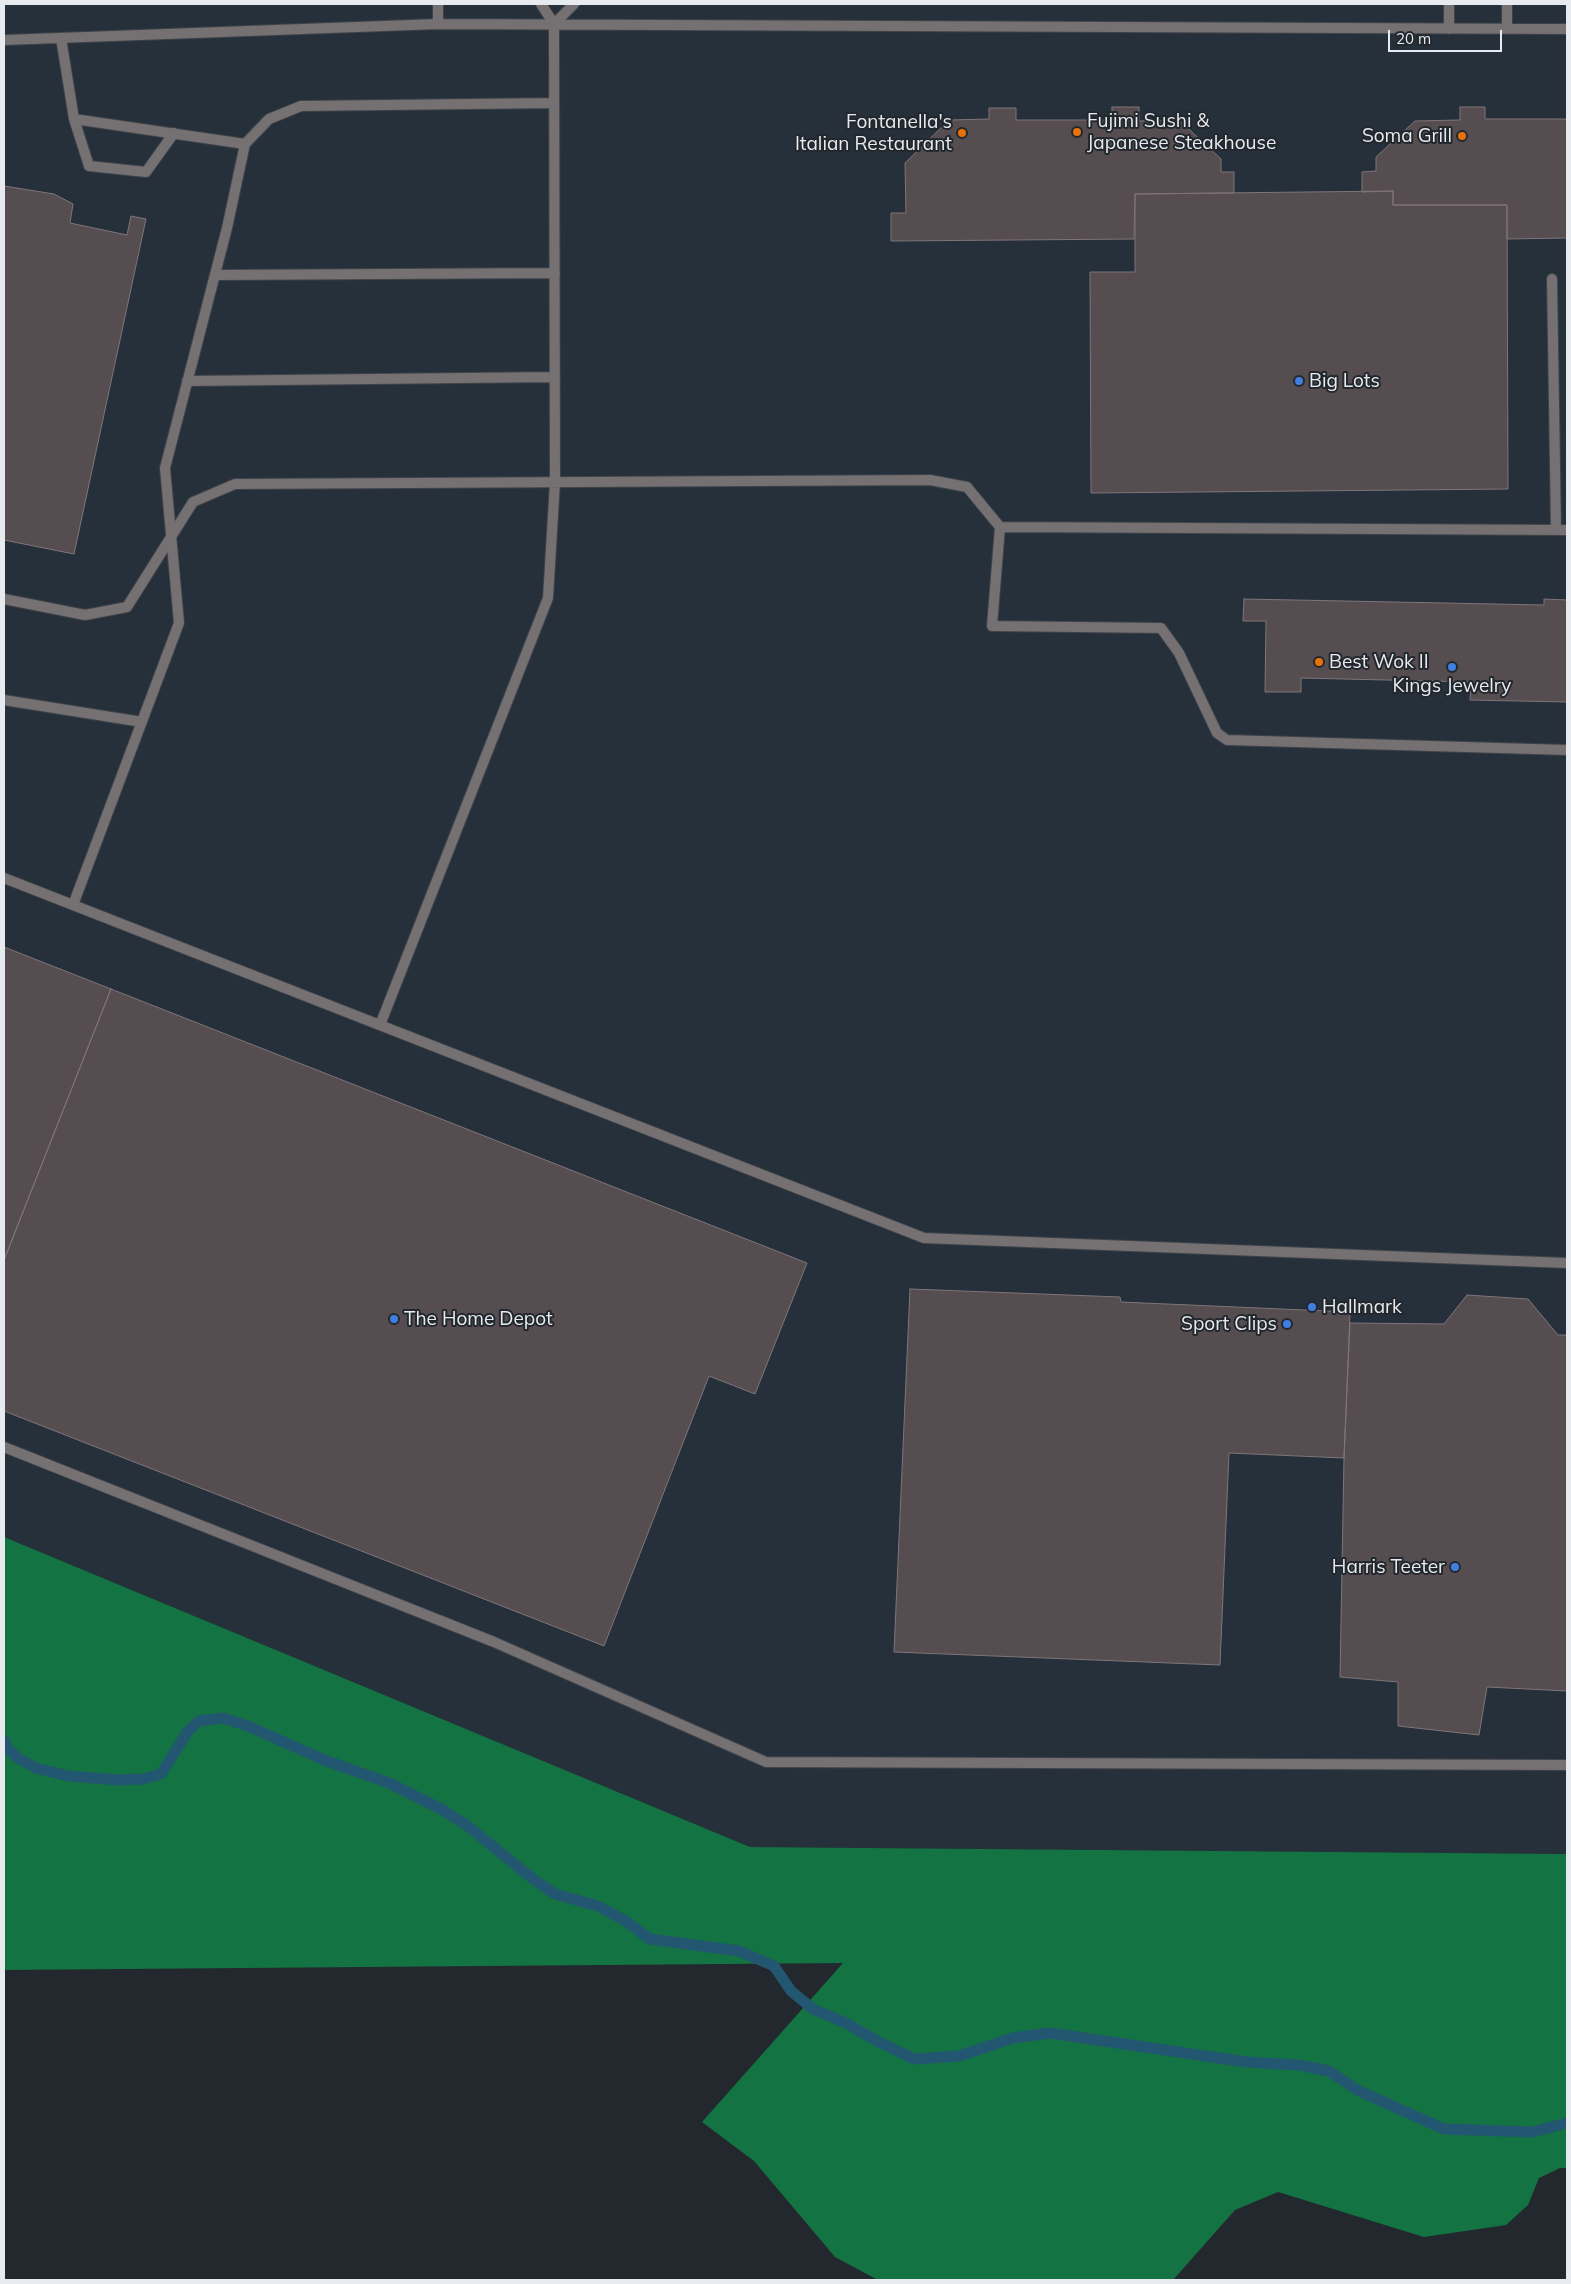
<!DOCTYPE html>
<style>
body{margin:0}
#map{position:relative;width:1571px;height:2284px;overflow:hidden;background:#22282e;font-family:Mulish,sans-serif}
canvas{display:block}
.frame{position:absolute;inset:0;border:5px solid #e7ebef;pointer-events:none}
.scale{position:absolute;left:1388px;top:30px;width:114px;height:22px;box-sizing:border-box;border:2px solid #e7ebef;border-top:0;padding-left:6px;font-size:15px;line-height:18px;white-space:nowrap;color:#e7ebef;-webkit-text-stroke:4px #22282e;paint-order:stroke}
</style>
<div id="map">
<canvas width="1571" height="2284"></canvas>
<div class="frame"></div>
<div class="scale">20 m</div>
</div>
<script>
const g = document.querySelector('canvas').getContext('2d');
g.lineJoin = 'round';
function fillPath(path, color) { g.fillStyle = color; g.fill(path, 'evenodd'); }
const poly = rows => new Path2D(rows.map(r => 'M' + r).join(''));
function strokePath(path, color, width, dash) { g.strokeStyle = color; g.lineWidth = width; g.lineCap = dash ? 'butt' : 'round'; g.setLineDash(dash || []); g.stroke(path); }
function write(font, color, halo, rows, align = 'center') {
  g.font = font + ' Mulish,sans-serif'; g.lineWidth = 4; g.setLineDash([]); g.textBaseline = 'middle'; g.strokeStyle = halo; g.fillStyle = color; for (const [text, x, y, turn = 0] of rows) {
    g.save(); g.translate(x, y); g.rotate((+turn || 0) * Math.PI / 180); g.textAlign = isNaN(turn) ? turn : align; if (halo) g.strokeText(text, 0, 0); g.fillText(text, 0, 0); g.restore();
  }
}
fillPath(poly([
 [4,4,1567,4,1567,1854,750,1847,4,1537]
]), '#26303b');
fillPath(poly([
 [4,1537,750,1847,1567,1854,1567,2168,1560,2168,1539,2178,1528,2205,1506,2225,1424,2237,1278,2192,1235,2210,1173,2280,878,2280,835,2257,754,2161,702,2122,843,1963,4,1970]
]), '#147342');
strokePath(poly([
 [4,1740,7,1748,18,1758,36,1768,68,1776,119,1780,143,1779,161,1774,188,1731,199,1721,223,1718,248,1726,324,1760,389,1783,443,1810,469,1827,533,1879,555,1894,598,1906,624,1920,650,1939,739,1951,774,1966,791,1991,813,2009,846,2023,877,2041,914,2059,959,2056,1013,2038,1050,2033,1246,2062,1299,2065,1329,2071,1357,2090,1444,2129,1532,2132,1567,2123]
]), '#235771', 11);
const building = poly([
 [1112,107,1139,107,1139,121,1179,120,1221,159,1221,172,1234,172,1234,193,1135,194,1134,239,891,241,891,213,906,213,905,163,949,120,989,119,989,108,1016,108,1016,120,1112,120,1112,107],
 [1460,107,1485,107,1485,119,1567,119,1567,238,1507,239,1507,205,1393,205,1393,191,1362,192,1362,172,1376,171,1376,157,1415,121,1460,120,1460,107],
 [4,186,54,194,73,204,70,223,127,235,131,216,146,219,74,554,4,540,4,186],
 [1393,191,1393,205,1507,205,1508,489,1091,493,1090,272,1135,272,1135,194,1393,191],
 [1244,599,1544,605,1544,599,1567,600,1567,702,1470,700,1471,682,1301,678,1301,692,1265,692,1266,621,1243,621,1244,599],
 [4,947,111,989,4,1260,4,947],
 [111,989,807,1263,755,1394,709,1376,604,1646,4,1411,4,1260,111,989],
 [910,1289,1120,1297,1121,1302,1350,1312,1344,1458,1229,1453,1220,1665,894,1652,910,1289],
 [1467,1295,1528,1299,1558,1335,1567,1335,1567,1691,1487,1687,1479,1735,1398,1726,1398,1682,1340,1677,1344,1458,1350,1323,1444,1324,1467,1295]
]);
fillPath(building, '#564d51');
strokePath(building, '#7f7579', 1);
const lane = poly([
 [541,4,554,24,574,4],
 [1449,4,1449,29],
 [1507,4,1507,29],
 [438,24,438,4],
 [61,38,74,119,245,144],
 [4,40,438,24,1567,29],
 [74,119,89,166,146,172,174,133],
 [215,275,555,273],
 [1552,279,1556,530],
 [187,381,555,377],
 [1567,530,1000,527,992,626,1161,628,1179,653,1217,733,1227,740,1567,750],
 [4,599,85,615,127,607,193,502,235,484,930,480,967,487,1000,527],
 [4,700,142,722],
 [4,878,924,1238,1567,1263],
 [73,905,179,623,165,468,227,228,245,144,269,119,301,106,554,103],
 [380,1025,548,598,555,482,554,24],
 [4,1447,494,1642,766,1762,1567,1765]
]);
strokePath(lane, '#3e4349', 12);
strokePath(lane, '#757071', 10);
for (const [x, y, r, color] of [
 [1077,132,5,"#e8710a"],
 [962,133,5,"#e8710a"],
 [1462,136,5,"#e8710a"],
 [1299,381,5,"#3f7fe0"],
 [1319,662,5,"#e8710a"],
 [1452,667,5,"#3f7fe0"],
 [1312,1307,5,"#3f7fe0"],
 [394,1319,5,"#3f7fe0"],
 [1287,1324,5,"#3f7fe0"],
 [1455,1567,5,"#3f7fe0"]
]) { const dot = new Path2D(); dot.arc(x, y, r, 0, 2 * Math.PI); g.fillStyle = color; g.fill(dot); strokePath(dot, '#22282e', 2); }
write('19px', '#e7ebef', '#22282e', [
 ["Fujimi Sushi &",1087,121],
 ["Japanese Steakhouse",1087,143],
 ["Fontanella's",952,122,"right"],
 ["Italian Restaurant",952,144,"right"],
 ["Soma Grill",1452,136,"right"],
 ["Big Lots",1309,381],
 ["Best Wok II",1329,662],
 ["Kings Jewelry",1452,686,"center"],
 ["Hallmark",1322,1307],
 ["The Home Depot",404,1319],
 ["Sport Clips",1277,1324,"right"],
 ["Harris Teeter",1445,1567,"right"]
], 'left');
</script>
